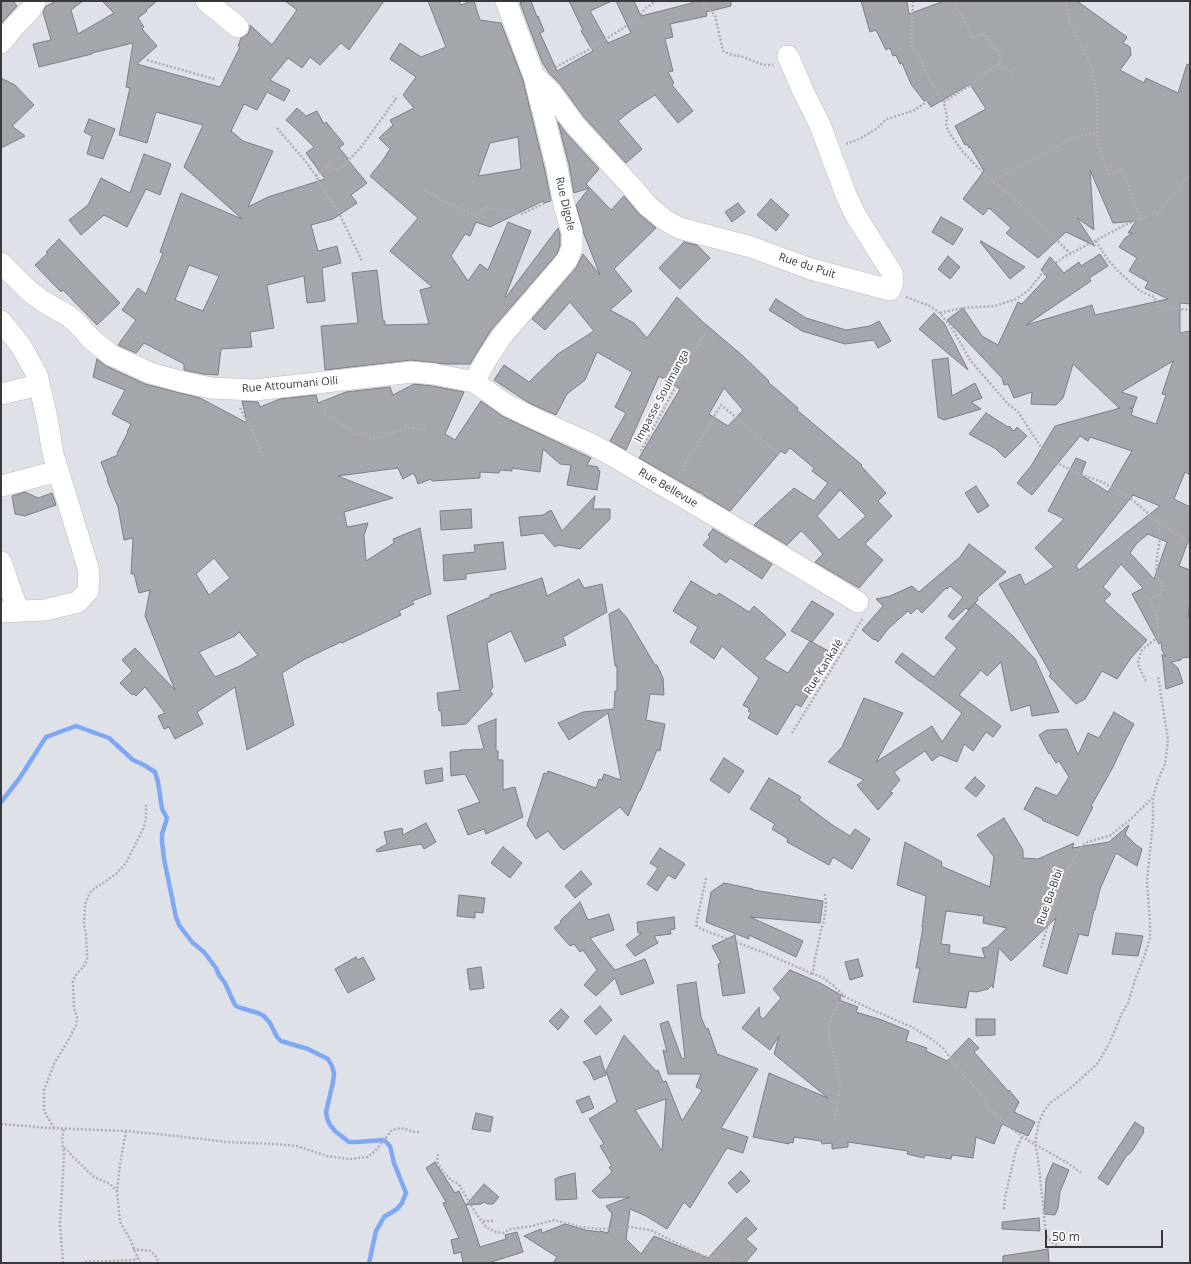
<!DOCTYPE html>
<meta charset="utf-8">
<style>
body{margin:0}
#map{position:relative;width:1191px;height:1264px;overflow:hidden;background:#dee1e7;font-family:"Open Sans",sans-serif}
canvas{display:block}
.frame{position:absolute;inset:0;border:2px solid #38393b;pointer-events:none}
.scale{position:absolute;left:1045px;top:1230px;width:118px;height:18px;box-sizing:border-box;border:2px solid #38393b;border-top:0;padding-left:5px;font-size:12px;line-height:14px;white-space:nowrap;color:#38393b;-webkit-text-stroke:3px #fff;paint-order:stroke}
</style>
<div id="map">
<canvas width="1191" height="1264"></canvas>
<div class="frame"></div>
<div class="scale">50 m</div>
</div>
<script>
const g = document.querySelector('canvas').getContext('2d');
g.lineJoin = 'round';
const poly = rows => new Path2D(rows.map(r => 'M' + r).join(''));
function strokePath(path, color, width, dash) { g.strokeStyle = color; g.lineWidth = width; g.lineCap = dash ? 'butt' : 'round'; g.setLineDash(dash || []); g.stroke(path); }
function fillPath(path, color) { g.fillStyle = color; g.fill(path, 'evenodd'); }
function write(font, color, halo, rows, align = 'center') {
  g.font = font + ' "Open Sans",sans-serif'; g.lineWidth = 4; g.setLineDash([]); g.textBaseline = 'middle'; g.strokeStyle = halo; g.fillStyle = color; for (const [text, x, y, turn = 0] of rows) {
    g.save(); g.translate(x, y); g.rotate((+turn || 0) * Math.PI / 180); g.textAlign = isNaN(turn) ? turn : align; if (halo) g.strokeText(text, 0, 0); g.fillText(text, 0, 0); g.restore();
  }
}
strokePath(poly([
 [1,802,19,779,46,737,76,726,109,738,133,760,144,765,155,772,158,782,162,809,167,818,162,834,162,841,164,859,176,917,179,925,192,942,204,952,216,968,219,975,225,983,234,1003,236,1006,241,1008,258,1013,264,1016,270,1023,277,1037,281,1041,308,1049,328,1059,332,1066,334,1074,333,1082,326,1112,327,1118,330,1125,335,1131,349,1142,356,1142,384,1140,390,1146,394,1163,406,1193,402,1203,397,1209,384,1217,376,1231,369,1263]
]), '#7fa8f4', 4.5);
const building = poly([
 [1,1,13,1,17,6,1,24,1,1],
 [57,1,83,1,71,10,78,34,114,13,102,1,157,1,146,10,147,11,138,18,144,27,142,29,157,46,137,64,220,87,240,47,238,46,241,38,248,34,250,29,250,25,272,45,297,10,285,1,384,1,349,50,341,43,320,65,310,57,302,68,288,58,270,80,290,90,284,101,267,92,257,110,244,104,231,131,243,141,273,151,248,207,268,197,325,179,306,153,314,147,296,129,286,120,297,108,306,116,317,111,324,124,326,122,344,144,339,148,348,158,347,159,367,183,351,195,357,203,333,219,311,225,318,251,337,246,341,263,322,268,325,301,307,303,304,276,267,285,274,328,250,332,252,347,221,349,218,375,203,374,184,370,184,364,144,343,136,353,118,345,136,320,122,310,138,288,146,294,163,253,160,252,181,193,242,219,184,167,203,125,156,112,147,143,119,135,130,88,126,87,133,43,92,53,92,54,39,67,33,44,51,40,43,12,46,6,57,1],
 [189,265,219,276,203,311,175,300,189,265],
 [428,1,459,1,461,5,471,1,474,1,480,20,501,23,523,80,545,171,551,201,544,203,543,201,490,227,476,222,470,236,465,234,451,256,468,281,480,264,488,270,508,222,531,231,505,297,506,297,558,228,560,234,560,246,557,254,491,330,470,364,444,364,411,360,325,370,321,326,358,323,352,273,377,270,383,321,385,321,385,325,429,324,420,290,432,287,390,251,418,218,370,176,383,160,390,149,379,138,393,125,390,120,414,108,403,95,416,77,390,59,400,43,421,57,446,47,428,1],
 [518,137,521,169,478,176,490,143,518,137],
 [526,1,531,1,537,17,538,16,544,31,540,33,557,71,593,51,581,31,583,30,569,1,612,1,590,11,608,43,631,33,616,1,634,1,641,16,692,3,692,1,731,1,731,6,706,12,707,16,670,24,673,37,665,39,673,71,668,72,674,83,672,85,693,111,678,123,655,95,633,109,618,121,642,149,626,163,584,117,560,84,549,73,542,62,520,3,526,1],
 [861,1,907,1,909,14,944,1,1077,1,1127,37,1123,43,1130,47,1131,55,1120,70,1144,83,1146,78,1178,93,1187,64,1190,65,1190,304,1180,303,1180,333,1190,331,1190,475,1185,472,1174,499,1190,507,1190,536,1179,566,1190,570,1190,599,1188,618,1190,618,1190,657,1181,658,1181,660,1171,662,1178,668,1183,683,1166,689,1162,654,1166,657,1162,650,1161,642,1159,644,1132,594,1143,588,1121,564,1103,587,1111,594,1104,601,1147,640,1131,658,1117,679,1102,671,1085,699,1076,704,1049,676,1051,674,999,584,1020,574,1025,585,1054,567,1035,548,1064,519,1048,511,1076,458,1086,462,1081,475,1108,492,1132,451,1090,437,1088,441,1080,436,1032,495,1017,483,1031,466,1055,426,1120,408,1119,408,1073,364,1063,398,1056,405,1031,404,1032,392,1014,398,1008,384,1004,385,1002,378,947,320,963,308,982,336,998,345,1018,302,1022,304,1047,277,1041,270,1050,257,1064,273,1079,262,1081,266,1100,254,1108,266,1089,278,1091,281,1026,325,1092,305,1095,315,1168,299,1145,288,1148,282,1129,271,1137,258,1119,247,1125,238,1133,233,1128,233,1136,221,1113,223,1090,170,1094,230,1077,218,1095,246,1066,232,1038,258,1006,233,1011,228,989,208,983,215,963,199,984,171,970,147,969,148,967,144,965,145,955,126,986,109,970,84,931,107,926,100,924,101,911,84,902,63,900,64,896,55,893,56,890,48,886,50,876,30,870,32,861,1],
 [1173,361,1162,394,1166,395,1156,424,1131,415,1133,409,1129,408,1133,408,1137,397,1121,392,1173,361],
 [1133,495,1160,506,1079,570,1076,566,1133,495],
 [1148,534,1167,542,1154,579,1130,553,1137,543,1148,534],
 [1,78,15,85,34,105,12,126,25,136,1,148,1,78],
 [89,119,115,129,103,159,87,154,92,136,84,132,89,119],
 [558,122,566,133,599,169,586,184,611,210,624,196,639,214,656,228,614,269,632,291,610,310,634,323,647,338,677,297,703,322,743,356,769,381,768,382,798,408,797,410,862,465,861,466,886,493,878,501,892,516,865,544,883,560,859,588,815,562,823,554,803,532,801,531,787,545,754,525,794,488,814,501,828,483,812,471,814,468,790,448,785,454,781,451,730,511,705,496,700,492,700,493,639,458,680,389,659,376,626,450,610,441,626,413,615,407,632,372,597,352,585,380,567,394,556,415,529,403,494,380,504,365,529,382,558,354,594,331,570,302,545,330,532,319,576,268,583,254,600,275,584,234,576,205,589,188,574,193,569,165,558,122],
 [724,388,743,410,728,426,709,414,724,388],
 [840,490,866,516,839,540,817,516,840,490],
 [144,154,171,164,160,195,146,189,127,227,104,215,81,235,69,220,88,205,101,178,130,193,144,154],
 [771,199,789,215,776,231,757,215,771,199],
 [738,203,745,212,732,222,725,212,738,203],
 [941,217,963,229,953,245,932,232,941,217],
 [59,239,120,303,97,325,63,290,61,292,35,265,48,253,46,252,59,239],
 [981,241,1025,267,1010,279,980,242,981,241],
 [684,242,697,245,710,258,680,289,659,268,684,242],
 [948,256,960,267,950,279,938,269,948,256],
 [776,299,806,318,846,330,870,326,879,321,891,341,878,348,874,340,845,344,802,331,769,310,776,299],
 [934,313,944,323,968,370,919,329,934,313],
 [948,358,952,396,975,383,982,398,971,402,981,409,944,420,938,417,932,360,948,358],
 [97,359,106,366,145,384,200,398,247,423,242,401,258,402,260,407,280,399,316,395,318,403,346,392,390,387,393,395,414,384,432,386,464,392,445,434,455,440,481,401,502,416,591,458,587,465,598,467,598,470,600,471,597,490,567,485,571,465,560,464,543,449,540,472,512,468,512,471,500,470,499,473,480,472,480,478,432,481,431,479,418,484,415,475,414,475,413,473,403,479,398,468,338,476,393,498,344,512,347,527,368,523,364,535,366,561,394,543,393,539,420,528,431,594,412,601,414,604,399,611,401,615,342,643,341,642,305,659,282,673,294,725,247,750,235,687,197,712,203,724,175,739,169,727,164,729,158,716,165,713,145,687,136,696,134,694,132,695,120,683,132,671,122,660,135,648,175,690,145,616,150,590,139,593,134,574,131,574,133,538,124,540,118,507,107,480,108,480,101,462,118,455,117,453,128,432,127,432,131,424,112,414,125,390,93,377,97,359],
 [214,558,230,578,209,595,196,574,214,558],
 [239,632,258,655,240,666,215,677,199,652,235,636,239,632],
 [986,413,1008,427,1009,426,1014,431,1017,427,1027,436,1005,458,996,449,969,434,986,413],
 [976,486,989,506,978,513,965,493,976,486],
 [25,492,38,498,52,493,56,505,25,516,15,514,12,496,25,492],
 [595,496,593,509,610,509,610,519,580,549,558,545,555,547,543,533,521,536,519,517,543,515,551,510,562,531,595,496],
 [471,509,472,528,441,530,440,511,471,509],
 [713,529,772,564,762,579,730,558,726,563,703,545,710,537,708,535,713,529],
 [503,542,506,569,466,574,466,579,444,581,443,555,475,552,474,545,503,542],
 [969,544,1006,572,977,598,978,600,968,610,966,608,953,620,948,616,963,597,950,586,947,589,946,588,922,613,917,608,911,614,908,611,888,629,878,642,875,639,874,640,862,630,883,606,876,599,890,596,912,586,919,592,960,557,969,544],
 [542,578,547,596,579,579,584,588,602,584,607,612,563,637,566,645,525,662,511,631,487,643,493,687,490,691,493,694,466,724,442,726,441,710,439,711,437,693,460,690,447,616,490,597,490,595,542,578],
 [691,581,716,596,719,593,749,612,754,606,786,634,764,659,788,673,810,641,834,654,801,707,796,704,777,735,748,718,751,713,748,711,750,709,743,705,759,678,722,646,714,659,690,642,698,627,673,611,691,581],
 [812,601,834,614,812,642,791,631,812,601],
 [975,603,1013,636,1035,659,1059,712,1032,716,1030,705,1011,711,1001,662,987,676,981,670,959,695,1001,726,993,737,986,732,973,751,964,744,957,762,940,755,932,761,925,751,894,772,900,780,890,792,893,793,878,810,857,785,864,780,828,762,842,747,864,698,903,713,876,762,932,726,942,742,962,713,920,681,919,681,895,662,902,653,934,677,957,648,945,638,975,603],
 [619,609,627,618,655,665,657,665,663,678,664,695,650,694,646,720,665,724,660,751,657,750,640,791,639,791,628,816,620,807,564,850,562,848,561,848,548,831,536,839,527,825,544,773,547,774,548,771,596,788,599,779,602,780,604,774,621,780,608,713,569,740,558,723,583,712,614,709,615,691,617,691,617,666,615,666,609,614,619,609],
 [1114,712,1134,724,1126,739,1113,767,1091,806,1093,807,1078,836,1042,820,1043,819,1024,809,1036,787,1057,796,1069,777,1059,761,1056,763,1050,753,1049,754,1039,735,1047,730,1067,729,1078,755,1088,733,1099,738,1114,712],
 [496,719,496,751,498,751,498,760,503,760,503,790,515,787,523,817,486,834,484,829,468,835,458,810,480,802,465,774,451,776,450,752,460,751,460,750,484,749,478,726,496,719],
 [724,758,744,771,729,793,710,780,724,758],
 [442,768,443,781,426,784,424,771,442,768],
 [975,777,985,786,976,797,965,788,975,777],
 [769,778,801,797,799,800,831,824,850,836,855,829,870,839,852,869,833,857,829,865,787,842,788,839,772,829,775,824,750,809,769,778],
 [1004,818,1023,850,1023,858,1038,859,1074,843,1072,848,1109,842,1129,825,1125,834,1135,844,1142,849,1137,866,1116,853,1100,889,1095,910,1094,910,1088,936,1079,934,1067,974,1043,966,1056,918,1011,961,999,948,993,988,992,985,988,989,976,992,969,991,966,1008,913,1002,920,968,916,968,923,927,922,927,926,896,897,885,905,842,942,862,941,866,990,887,994,857,977,835,1004,818],
 [946,911,984,916,983,923,1007,928,987,947,982,948,985,958,949,953,950,945,941,944,946,911],
 [426,823,436,842,424,849,421,844,377,852,376,850,387,844,384,832,402,828,403,835,426,823],
 [503,847,522,863,510,878,491,863,503,847],
 [660,848,685,864,675,879,668,875,657,891,647,884,658,868,650,863,660,848],
 [581,871,592,884,575,898,565,886,581,871],
 [724,883,753,889,753,890,823,901,820,923,750,917,803,941,796,957,749,935,749,939,706,922,711,892,724,883],
 [459,895,485,898,483,913,475,912,475,918,457,916,459,895],
 [580,902,588,920,609,914,614,930,590,938,605,958,615,970,645,959,654,983,621,995,615,978,596,996,584,985,597,970,583,950,580,952,574,944,570,946,554,928,562,922,560,921,580,902],
 [674,917,675,929,670,930,671,934,654,936,658,943,635,956,626,945,642,933,638,933,637,922,674,917],
 [1116,933,1143,936,1138,956,1112,954,1116,933],
 [735,935,745,993,723,996,718,964,721,963,712,946,735,935],
 [356,957,358,960,363,957,375,979,348,993,335,969,356,957],
 [858,959,863,976,850,980,845,962,858,959],
 [481,967,484,988,470,990,467,969,481,967],
 [790,970,820,983,841,995,839,1000,858,1007,856,1012,882,1020,909,1031,906,1041,927,1048,926,1051,947,1061,969,1038,979,1048,974,1052,1008,1091,1009,1090,1019,1102,1014,1112,1035,1122,1028,1136,1002,1124,994,1144,976,1137,973,1158,952,1155,951,1159,925,1155,924,1158,907,1154,908,1151,848,1142,848,1147,832,1149,832,1143,822,1144,821,1141,794,1137,793,1143,789,1142,789,1144,753,1137,769,1073,828,1098,774,1054,779,1036,770,1050,742,1028,759,1007,760,1016,763,1019,781,998,773,989,790,970],
 [696,982,701,1017,706,1029,708,1028,717,1054,758,1069,721,1128,748,1137,743,1153,727,1148,690,1208,684,1202,667,1229,646,1216,630,1209,626,1239,641,1254,654,1236,708,1258,746,1217,757,1229,746,1239,757,1249,745,1263,553,1263,557,1257,524,1236,541,1229,542,1233,565,1224,585,1230,600,1232,600,1231,608,1233,612,1214,606,1206,630,1197,599,1198,592,1191,612,1172,609,1167,612,1166,600,1146,604,1144,589,1119,617,1102,606,1071,624,1035,656,1071,658,1070,663,1082,666,1081,682,1121,702,1090,696,1087,701,1074,668,1074,663,1050,667,1052,660,1024,668,1021,682,1059,685,1058,677,985,696,982],
 [666,1099,662,1151,635,1110,666,1099],
 [600,1006,612,1020,596,1035,584,1021,600,1006],
 [561,1009,569,1017,558,1030,549,1021,561,1009],
 [976,1019,995,1019,995,1035,976,1036,976,1019],
 [600,1056,606,1075,594,1080,589,1069,583,1062,600,1056],
 [589,1096,594,1108,582,1113,576,1101,589,1096],
 [476,1113,493,1117,490,1132,472,1129,476,1113],
 [1135,1122,1144,1128,1143,1131,1144,1132,1132,1151,1128,1155,1127,1155,1108,1185,1098,1178,1135,1122],
 [435,1162,455,1193,459,1191,468,1210,480,1247,506,1239,505,1235,517,1232,523,1252,488,1263,463,1263,461,1252,454,1254,451,1240,459,1238,443,1203,446,1202,426,1168,435,1162],
 [1053,1163,1069,1170,1060,1192,1058,1208,1055,1215,1044,1214,1046,1179,1053,1163],
 [741,1171,750,1181,737,1193,728,1183,741,1171],
 [575,1173,577,1199,556,1200,555,1179,559,1177,575,1173],
 [484,1184,499,1197,493,1204,487,1204,485,1202,481,1204,466,1205,484,1184],
 [1039,1218,1040,1231,1002,1229,1002,1222,1039,1218],
 [1048,1249,1049,1263,1003,1263,1003,1256,1048,1249]
]);
fillPath(building, '#a3a6ab');
strokePath(building, '#7b7e84', 1);
const minor = poly([
 [206,1,238,27],
 [1,43,13,28,31,9,35,1],
 [534,76,550,91,575,125,632,187,648,206,665,220,679,228,751,247,811,269,890,290,893,282,892,273,856,216,846,195,820,125,803,91,788,56],
 [1,263,29,291,44,302,67,315,77,323,91,339,111,355,150,373,179,381,211,388,255,390,412,372,434,374,474,382,507,405,529,416,591,444,613,456,734,527,858,602],
 [1,321,21,346,37,375,47,418,53,454,89,571,88,591,78,602,45,610,1,612],
 [474,382,486,360,501,337,567,260,572,248,572,232,564,205,557,168,534,76,506,1],
 [1,394,39,385],
 [1,486,58,471],
 [1,562,18,611]
]);
strokePath(minor, '#b7bac0', 22);
strokePath(poly([
 [702,1,704,6,715,15,723,51,729,54,743,57,764,65,773,65],
 [913,1,911,44,922,62,927,75,939,93,944,102,947,117,946,126,950,134,963,152,986,176,1008,193,1071,254],
 [1066,1,1067,14,1092,68,1097,96,1098,144,1105,165,1109,174,1121,169,1129,186,1132,200,1142,218],
 [147,60,214,79],
 [999,64,1004,67,1014,75],
 [552,69,586,51,622,29,640,15,646,8,653,3,653,1],
 [944,102,974,83,983,75,999,64,1001,57,999,52,989,43,984,34,973,38,962,15,956,8,954,1],
 [277,128,306,162,316,176,320,184,339,213,362,261],
 [846,144,861,138,876,129,887,119,915,110,939,93],
 [316,176,329,164,337,170,344,165,361,147,396,99,393,96],
 [992,181,1070,140,1098,131],
 [424,190,455,207,477,216,484,207,522,214,543,204,546,204],
 [1096,241,1108,260,1119,272,1140,291,1154,297,1159,307,1190,310],
 [906,297,930,306,940,313,953,330,970,360,1008,404,1018,412,1045,453,1057,463,1077,473,1102,482,1127,495,1158,522,1186,540,1190,548],
 [940,313,962,308,995,306,1016,299,1029,290,1043,272,1064,257,1127,224,1159,212,1190,175],
 [324,401,326,414,355,434,364,434,372,439,409,428,425,429],
 [240,408,257,440,262,456],
 [641,451,706,331],
 [679,474,721,405,779,454],
 [1146,681,1139,667,1138,661,1142,650,1159,636,1157,620,1151,601,1151,599,1162,593,1162,583,1156,578,1157,557,1160,538,1158,522],
 [792,733,863,618],
 [706,878,696,925,701,929,765,953,813,974],
 [825,894,826,904,824,921,821,930,814,964,813,974,822,977,834,986,845,997,875,1011,914,1028,930,1038,943,1048,960,1071,987,1101,988,1107,993,1112,1012,1129,1029,1141,1066,1162,1083,1174],
 [1041,948,1058,892,1069,867,1083,845,1088,842,1111,835,1132,818,1152,798],
 [835,1120,840,1086,839,1076,837,1066,832,1048,828,1031,829,1024,832,1017,843,995],
 [1,1124,50,1128,126,1131,177,1136,226,1142,276,1144,297,1146,327,1156,349,1159,368,1157,377,1149,392,1130,401,1128,415,1132,420,1132],
 [54,1128,44,1111,44,1090,54,1064,69,1039,76,1025,77,1017,74,1008,73,982,75,976,84,966,87,960,87,955,86,934,84,925,85,904,91,891,116,874,126,863,144,827,146,818,146,805],
 [126,1131,120,1164,117,1192,120,1222,130,1239,140,1263],
 [64,1148,68,1151,73,1157,94,1177,110,1184,117,1191],
 [438,1154,437,1161,440,1167,446,1175,451,1180,457,1183,460,1186,475,1212,486,1227,496,1232,503,1233,511,1229,532,1226,554,1220,581,1227,601,1229,631,1227,650,1230,691,1250,704,1256,712,1257,719,1256,732,1263],
 [1004,1209,1005,1198,1016,1150,1022,1136],
 [483,1221,493,1221],
 [1057,1245,1053,1243,1046,1235,1040,1176,1037,1152,1035,1144,1039,1122,1044,1111,1049,1104,1072,1087,1097,1064,1109,1044,1122,1013,1128,1003,1135,980,1143,960,1150,938,1150,923,1147,881,1153,822,1153,798,1158,780,1165,764,1168,740,1158,676],
 [133,1249,150,1251,155,1255,159,1263],
 [85,1262,136,1260,136,1258],
 [63,1263,60,1224,64,1155,62,1139,64,1128]
]), '#acaeb3', 2.5, [2, 2]);
strokePath(minor, '#fff', 21);
write('11px', '#38393b', '#fff', [
 ["Rue Digole",565,204,77],
 ["Rue du Puit",807,266,18],
 ["Rue Attoumani Oili",290,385,-5],
 ["Impasse Souimanga",662,396,-62],
 ["Rue Bellevue",668,488,30],
 ["Rue Kankalé",824,667,-58],
 ["Rue Ba-Bibi",1050,897,-71]
]);
</script>
